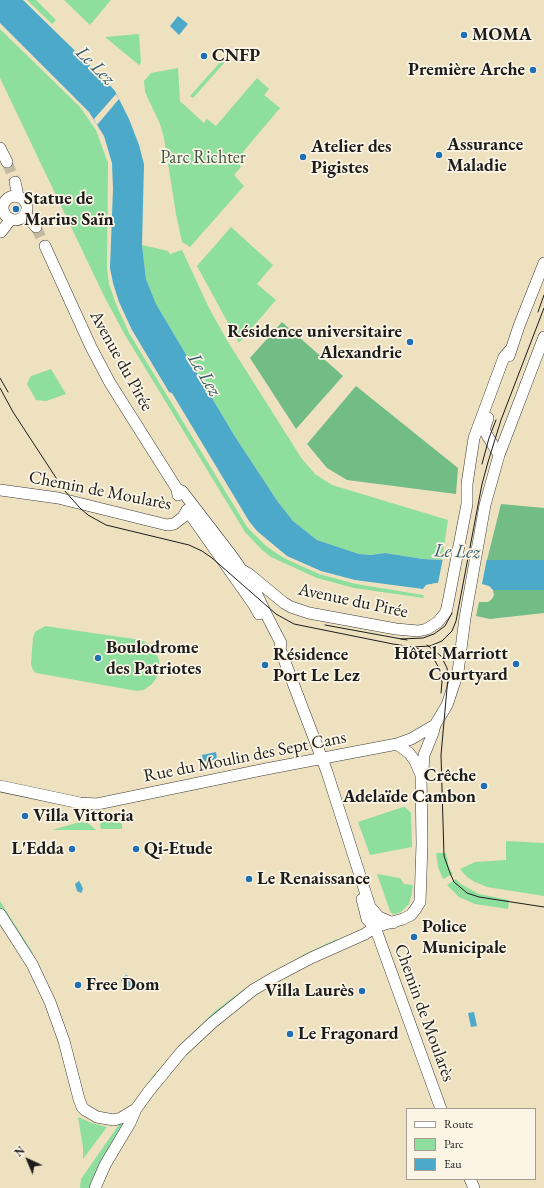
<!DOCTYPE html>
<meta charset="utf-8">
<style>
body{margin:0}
#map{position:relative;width:544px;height:1188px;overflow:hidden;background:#eee1c0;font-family:"EB Garamond",serif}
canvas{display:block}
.legend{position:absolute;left:406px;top:1108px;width:130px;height:72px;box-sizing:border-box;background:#fcf5e5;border:1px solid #a29e95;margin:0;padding:5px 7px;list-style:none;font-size:12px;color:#1c1c1c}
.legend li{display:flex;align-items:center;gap:8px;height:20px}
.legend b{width:20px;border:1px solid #a29e95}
.north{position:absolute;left:8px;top:1140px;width:40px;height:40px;-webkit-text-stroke:3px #fcf5e5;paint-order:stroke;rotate:316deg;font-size:11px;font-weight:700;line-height:16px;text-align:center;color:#1c1c1c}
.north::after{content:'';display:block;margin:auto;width:14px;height:18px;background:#1c1c1c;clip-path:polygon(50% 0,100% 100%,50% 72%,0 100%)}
</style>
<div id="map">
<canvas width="544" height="1188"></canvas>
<ul class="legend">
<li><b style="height:5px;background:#fff"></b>Route</li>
<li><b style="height:11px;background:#8ede9e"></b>Parc</li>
<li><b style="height:11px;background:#4ca9ca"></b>Eau</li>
</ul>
<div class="north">N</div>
</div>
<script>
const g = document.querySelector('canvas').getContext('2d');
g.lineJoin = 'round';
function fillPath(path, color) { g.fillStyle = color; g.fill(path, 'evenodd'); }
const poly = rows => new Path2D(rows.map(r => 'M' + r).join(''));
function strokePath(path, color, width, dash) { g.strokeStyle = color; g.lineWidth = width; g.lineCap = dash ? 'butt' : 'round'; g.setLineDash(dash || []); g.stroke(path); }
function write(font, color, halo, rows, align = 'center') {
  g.font = font + ' "EB Garamond",serif'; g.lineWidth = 3.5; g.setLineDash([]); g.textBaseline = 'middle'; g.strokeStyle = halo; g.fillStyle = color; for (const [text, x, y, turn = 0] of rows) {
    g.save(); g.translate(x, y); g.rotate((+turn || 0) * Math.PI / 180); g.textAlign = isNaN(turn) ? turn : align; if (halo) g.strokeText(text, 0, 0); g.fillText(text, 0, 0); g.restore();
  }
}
fillPath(poly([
 [27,0,36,0,56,20,52,24],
 [64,0,111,0,90,25],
 [0,29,80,107,96,130,108,163,107,269,109,284,116,304,129,333,247,527,266,546,276,553,288,560,319,574,356,584,423,595,424,598,354,588,317,578,271,557,262,550,245,532,125,335,104,296,0,78],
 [139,34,141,63,139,65,105,37],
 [231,50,233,53,193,98,190,96],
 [178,68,180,101,204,123,207,119,216,126,257,78,269,89,264,95,280,108,243,152,245,154,240,160,242,162,240,165,241,167,234,175,244,186,190,247,182,242,176,214,164,138,160,124,145,92,144,81,151,73],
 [231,227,273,265,257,284,276,300,239,343,197,266],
 [142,245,168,251,170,254,182,250,209,308,228,342,302,459,315,474,332,485,448,520,442,560,423,559,385,553,371,555,359,554,317,540,293,521,278,502,234,435,156,304,146,279],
 [51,369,66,394,46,401,36,400,27,384,31,376],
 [45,626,141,640,149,644,155,651,159,660,160,668,157,677,152,684,144,690,137,691,36,673,33,670,31,664,33,638,35,632],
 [403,807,405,807,411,813,412,847,370,855,358,822],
 [112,814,116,821,122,824,122,829,101,829,100,826,103,816],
 [80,822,88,823,96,830,52,830],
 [506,841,544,843,544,896,487,887,475,882,467,877,460,869,475,862,506,860],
 [436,853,446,853,449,868,453,874,443,879,438,867],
 [377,874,400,878,404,884,413,885,412,893,409,904,401,912,395,914,392,914,390,911],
 [456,879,461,884,479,894,509,900,508,909,475,904,459,897,447,885],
 [0,901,33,953,29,956,9,921,0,908],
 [337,939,344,940,260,982,256,982,305,954],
 [243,990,243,993,132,1106,153,1076,176,1050,215,1011],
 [78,1117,92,1123,107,1127,83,1159,83,1147],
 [127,1121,92,1188,80,1188,81,1179,120,1123]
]), '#8ede9e');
fillPath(poly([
 [282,322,343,376,296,429,250,358],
 [356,386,458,468,456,494,347,480,327,468,307,444],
 [501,504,544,508,544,560,487,560],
 [493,590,544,590,544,613,490,619,476,616,479,602,488,602,492,599,494,595]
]), '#72bd85');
fillPath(poly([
 [0,0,23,0,107,82,115,91,129,119,139,145,144,164,142,245,146,279,156,304,234,435,278,502,293,521,317,540,359,554,371,555,385,553,423,559,442,560,544,560,544,590,493,590,489,586,436,583,426,585,423,589,355,580,321,571,287,556,257,531,249,521,172,393,169,392,132,330,119,302,113,283,110,268,113,189,112,163,104,136,89,112,0,23],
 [178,16,188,24,179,35,170,26],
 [216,752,217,759,203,762,202,755],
 [79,881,81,884,83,889,81,893,77,891,75,884],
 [127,975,132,986,125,989,120,978],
 [474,1012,477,1026,471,1027,468,1013]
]), '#4ca9ca');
fillPath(poly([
 [116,94,119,99,97,125,94,119],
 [443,558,487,558,482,584,489,586,493,592,489,588,483,587,473,590,441,589,435,585,431,585,427,586,422,591,426,585,438,583]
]), '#eee1c0');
strokePath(poly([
 [7,162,15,182],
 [36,227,45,246]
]), '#c4ba9f', 11, [11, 5.5]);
const secondary = poly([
 [0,148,7,162],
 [15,182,17,191,17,197],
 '3 208a12 12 0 1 1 24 0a12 12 0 1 1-24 0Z',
 [26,215,36,227],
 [1,232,11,219],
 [45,246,91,347,110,383,177,489,178,495],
 [509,356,519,326,544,263],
 [488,418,484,430,499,455],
 [177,489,182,491,232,556,254,588,267,616,281,643,280,649,327,772,370,907,379,917,393,923],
 [0,490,58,498,167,525,174,524,183,517,187,510],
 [187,510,254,605,259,614],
 [242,570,249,574,284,603,291,607,309,613,396,629,418,631,427,629,438,622,446,612,448,603,467,504,467,484,474,438,504,357,510,350],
 [397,744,409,753,415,761,421,775],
 [0,786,80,803,97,804,266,769,397,744,411,739,435,725],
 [362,899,367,919,375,927,441,1109],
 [0,914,32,964,50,1002,64,1041,79,1099,82,1107,85,1110,97,1117,114,1120,121,1118,136,1109],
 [470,1179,474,1188],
 [95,1188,105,1165,130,1123,136,1109,149,1091,182,1051,212,1023,253,990,275,977,311,958,365,934,375,927,403,919,411,915,415,910,420,902,422,844,421,775,423,770,424,755,433,733,435,725,447,705,458,672,465,618,485,505,499,455,544,337]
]);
strokePath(secondary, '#3c3a35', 12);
strokePath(secondary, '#fff', 11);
strokePath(poly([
 [538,312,544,295],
 [0,378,8,392],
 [0,388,13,412,64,490,80,508,88,515,106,525,189,545,202,551,212,558,276,614,294,624,393,644,412,647,430,646,442,641,452,631,456,621,482,484,488,462,501,420,544,308],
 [482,464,489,438,496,420],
 [325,625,407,640],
 [401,639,423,638,434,634,445,626,452,613],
 [427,645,441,656,447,668,448,677,441,755,444,856,450,873,454,882,467,893,479,897,544,907],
 [417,648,429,655,435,661,439,668,442,682,441,693]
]), '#1c1c1c', 1);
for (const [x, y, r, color] of [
 [464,35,4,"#1f6fb2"],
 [204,56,4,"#1f6fb2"],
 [533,70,4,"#1f6fb2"],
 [439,155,4,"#1f6fb2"],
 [303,157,4,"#1f6fb2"],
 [16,209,4,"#1f6fb2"],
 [410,342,4,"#1f6fb2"],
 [98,658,4,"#1f6fb2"],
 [516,664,4,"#1f6fb2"],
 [265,665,4,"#1f6fb2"],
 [484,786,4,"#1f6fb2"],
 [25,816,4,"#1f6fb2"],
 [72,849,4,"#1f6fb2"],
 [136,849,4,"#1f6fb2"],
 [249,879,4,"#1f6fb2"],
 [414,937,4,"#1f6fb2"],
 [78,985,4,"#1f6fb2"],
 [362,991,4,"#1f6fb2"],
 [290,1034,4,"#1f6fb2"]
]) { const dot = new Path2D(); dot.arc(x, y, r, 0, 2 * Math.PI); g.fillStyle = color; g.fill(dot); strokePath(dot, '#fcf5e5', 1.5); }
write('bold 18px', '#1c1c1c', '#fcf5e5', [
 ["MOMA",472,35],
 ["CNFP",212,56],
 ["Première Arche",525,70,"right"],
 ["Assurance",447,145],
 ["Maladie",447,166],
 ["Atelier des",311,147],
 ["Pigistes",311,168],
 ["Statue de",24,199],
 ["Marius Saïn",24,220],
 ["Résidence universitaire",402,332,"right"],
 ["Alexandrie",402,353,"right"],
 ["Boulodrome",106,648],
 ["des Patriotes",106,669],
 ["Hôtel Marriott",508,654,"right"],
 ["Courtyard",508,675,"right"],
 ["Résidence",273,655],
 ["Port Le Lez",273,676],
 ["Crêche",476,776,"right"],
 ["Adelaïde Cambon",476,797,"right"],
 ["Villa Vittoria",33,816],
 ["L'Edda",64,849,"right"],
 ["Qi-Etude",144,849],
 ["Le Renaissance",257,879],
 ["Police",422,927],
 ["Municipale",422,948],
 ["Free Dom",86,985],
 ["Villa Laurès",354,991,"right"],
 ["Le Fragonard",298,1034]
], 'left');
write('18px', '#3e5643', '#fcf5e5', [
 ["Parc Richter",203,158]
]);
write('18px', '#1c1c1c', '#fcf5e5', [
 ["Avenue du Pirée",121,361,61],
 ["Chemin de Moularès",100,491,11],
 ["Avenue du Pirée",353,601,12],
 ["Rue du Moulin des Sept Cans",245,757,-11],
 ["Chemin de Moularès",424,1013,70]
]);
write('italic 19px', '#325b6a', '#fcf5e5', [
 ["Le Lez",95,66,45],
 ["Le Lez",204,375,59],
 ["Le Lez",457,552,2]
]);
</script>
